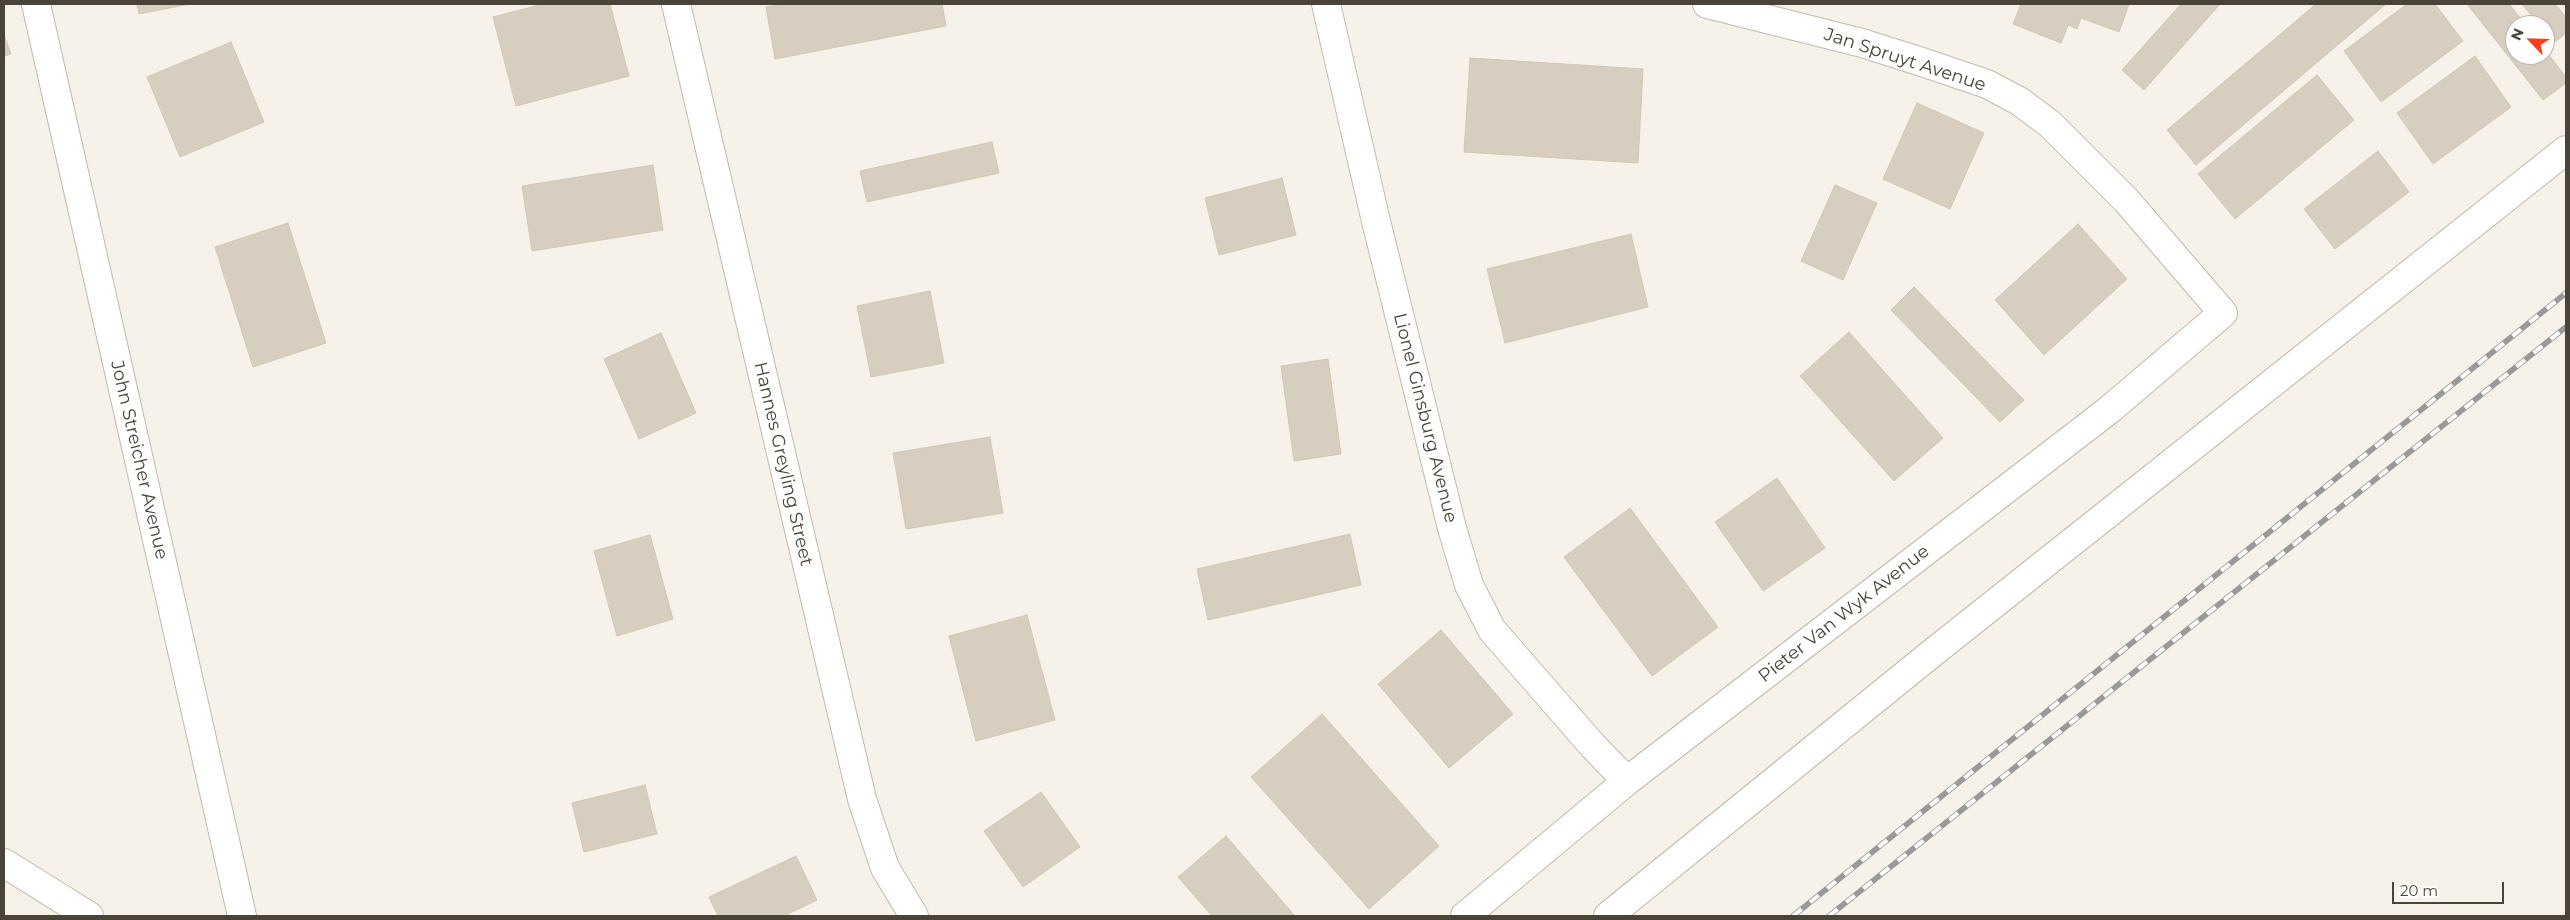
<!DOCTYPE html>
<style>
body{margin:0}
#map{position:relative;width:2570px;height:920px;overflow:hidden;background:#f6f2ea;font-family:Montserrat,sans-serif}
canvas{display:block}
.frame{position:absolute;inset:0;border:5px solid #4a4337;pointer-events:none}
.north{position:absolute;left:2505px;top:15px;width:50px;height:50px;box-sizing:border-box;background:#fff;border:1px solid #b7b4af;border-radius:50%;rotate:294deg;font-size:14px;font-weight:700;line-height:20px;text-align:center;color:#4a4337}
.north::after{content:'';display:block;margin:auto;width:18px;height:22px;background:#ff3d18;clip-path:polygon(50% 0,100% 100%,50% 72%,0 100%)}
.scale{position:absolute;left:2392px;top:882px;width:112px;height:22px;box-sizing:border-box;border:2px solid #4a4337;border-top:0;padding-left:6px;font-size:15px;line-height:18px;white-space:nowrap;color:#4a4337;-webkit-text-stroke:4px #fff;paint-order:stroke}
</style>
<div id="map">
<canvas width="2570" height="920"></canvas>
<div class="frame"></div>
<div class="north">N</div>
<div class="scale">20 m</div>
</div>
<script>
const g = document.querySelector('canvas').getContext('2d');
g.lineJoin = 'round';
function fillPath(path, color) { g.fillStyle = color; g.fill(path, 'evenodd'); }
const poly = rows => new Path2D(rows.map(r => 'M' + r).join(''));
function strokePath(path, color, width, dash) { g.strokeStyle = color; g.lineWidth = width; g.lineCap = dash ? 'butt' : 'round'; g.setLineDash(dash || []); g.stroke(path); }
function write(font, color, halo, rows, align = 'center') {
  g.font = font + ' Montserrat,sans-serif'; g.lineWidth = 4; g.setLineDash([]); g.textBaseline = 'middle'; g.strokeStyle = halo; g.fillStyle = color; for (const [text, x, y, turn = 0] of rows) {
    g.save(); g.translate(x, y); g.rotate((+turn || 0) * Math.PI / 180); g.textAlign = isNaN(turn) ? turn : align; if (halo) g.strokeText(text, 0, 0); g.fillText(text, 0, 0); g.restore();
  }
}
const building = poly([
 [137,4,190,4,139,14,137,4],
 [543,4,610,4,629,76,516,106,493,17,543,4],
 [784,4,942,4,946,26,775,59,766,7,784,4],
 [2021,4,2129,4,2119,32,2081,18,2077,29,2068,25,2061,43,2013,24,2021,4],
 [2181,4,2220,4,2144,90,2122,70,2181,4],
 [2316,4,2386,4,2196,165,2167,130,2316,4],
 [2407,4,2435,4,2463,41,2381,102,2344,51,2407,4],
 [2467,4,2509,4,2526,25,2515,25,2515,55,2545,55,2545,50,2566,77,2566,83,2543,100,2467,4],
 [2522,4,2555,4,2566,17,2566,33,2554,43,2545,32,2545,25,2539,25,2522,4],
 [4,35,11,54,4,56,4,35],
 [231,42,264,122,180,157,147,77,231,42],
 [2475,56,2511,107,2433,164,2397,113,2475,56],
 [1470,58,1643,69,1638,163,1464,152,1470,58],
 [2317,75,2354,120,2235,219,2198,174,2317,75],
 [1917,103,1984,133,1950,209,1883,179,1917,103],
 [992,142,999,173,867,202,860,171,992,142],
 [2378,151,2409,192,2335,249,2304,209,2378,151],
 [653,165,663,230,532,251,522,186,653,165],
 [1282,178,1296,235,1219,255,1205,198,1282,178],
 [1835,185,1877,203,1843,280,1801,261,1835,185],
 [288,223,326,343,253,367,215,247,288,223],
 [2078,224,2127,279,2044,355,1995,300,2078,224],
 [1631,234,1648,307,1505,343,1487,269,1631,234],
 [1914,287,2024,400,2000,422,1891,310,1914,287],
 [930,291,944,363,871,377,857,306,930,291],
 [1849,332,1943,438,1894,481,1800,376,1849,332],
 [661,333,696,413,639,439,604,359,661,333],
 [1328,359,1341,454,1294,461,1281,366,1328,359],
 [990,437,1003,513,906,529,893,453,990,437],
 [1777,478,1825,548,1763,591,1715,522,1777,478],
 [1630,508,1718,627,1652,676,1564,557,1630,508],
 [1350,534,1361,585,1208,620,1197,569,1350,534],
 [650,535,673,619,617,636,594,551,650,535],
 [1027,615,1055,720,976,741,949,636,1027,615],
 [1441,630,1513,714,1449,768,1378,684,1441,630],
 [1322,714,1439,846,1369,909,1251,777,1322,714],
 [645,785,657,834,584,852,572,803,645,785],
 [1041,792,1080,847,1023,887,984,831,1041,792],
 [1226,836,1295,916,1212,916,1178,877,1226,836],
 [796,856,817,900,784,916,718,916,709,897,796,856]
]);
fillPath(building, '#d8cebf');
strokePath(building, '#d3c6b1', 1);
const minor = poly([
 [36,4,242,916],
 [676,4,862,799,885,868,914,916],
 [1326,4,1375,217,1452,528,1469,585,1492,630,1593,746,1627,781],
 [4,863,89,916],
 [1465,916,1627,781,2109,410,2223,313,2126,200,2050,124,2019,101,1987,84,1922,62,1862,43,1707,4],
 [1608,916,1931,654,2566,150]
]);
strokePath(minor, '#c2baac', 30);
strokePath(minor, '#fff', 28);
const rail = poly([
 [1793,916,2566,293],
 [1829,916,2566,327]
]);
strokePath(rail, '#999', 5.5);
strokePath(rail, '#fff', 4, [11]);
write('18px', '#4a4337', '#fff', [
 ["Jan Spruyt Avenue",1905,60,18],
 ["Lionel Ginsburg Avenue",1425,418,76],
 ["John Streicher Avenue",139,460,77],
 ["Hannes Greyling Street",783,464,77],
 ["Pieter Van Wyk Avenue",1844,614,-38]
]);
</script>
